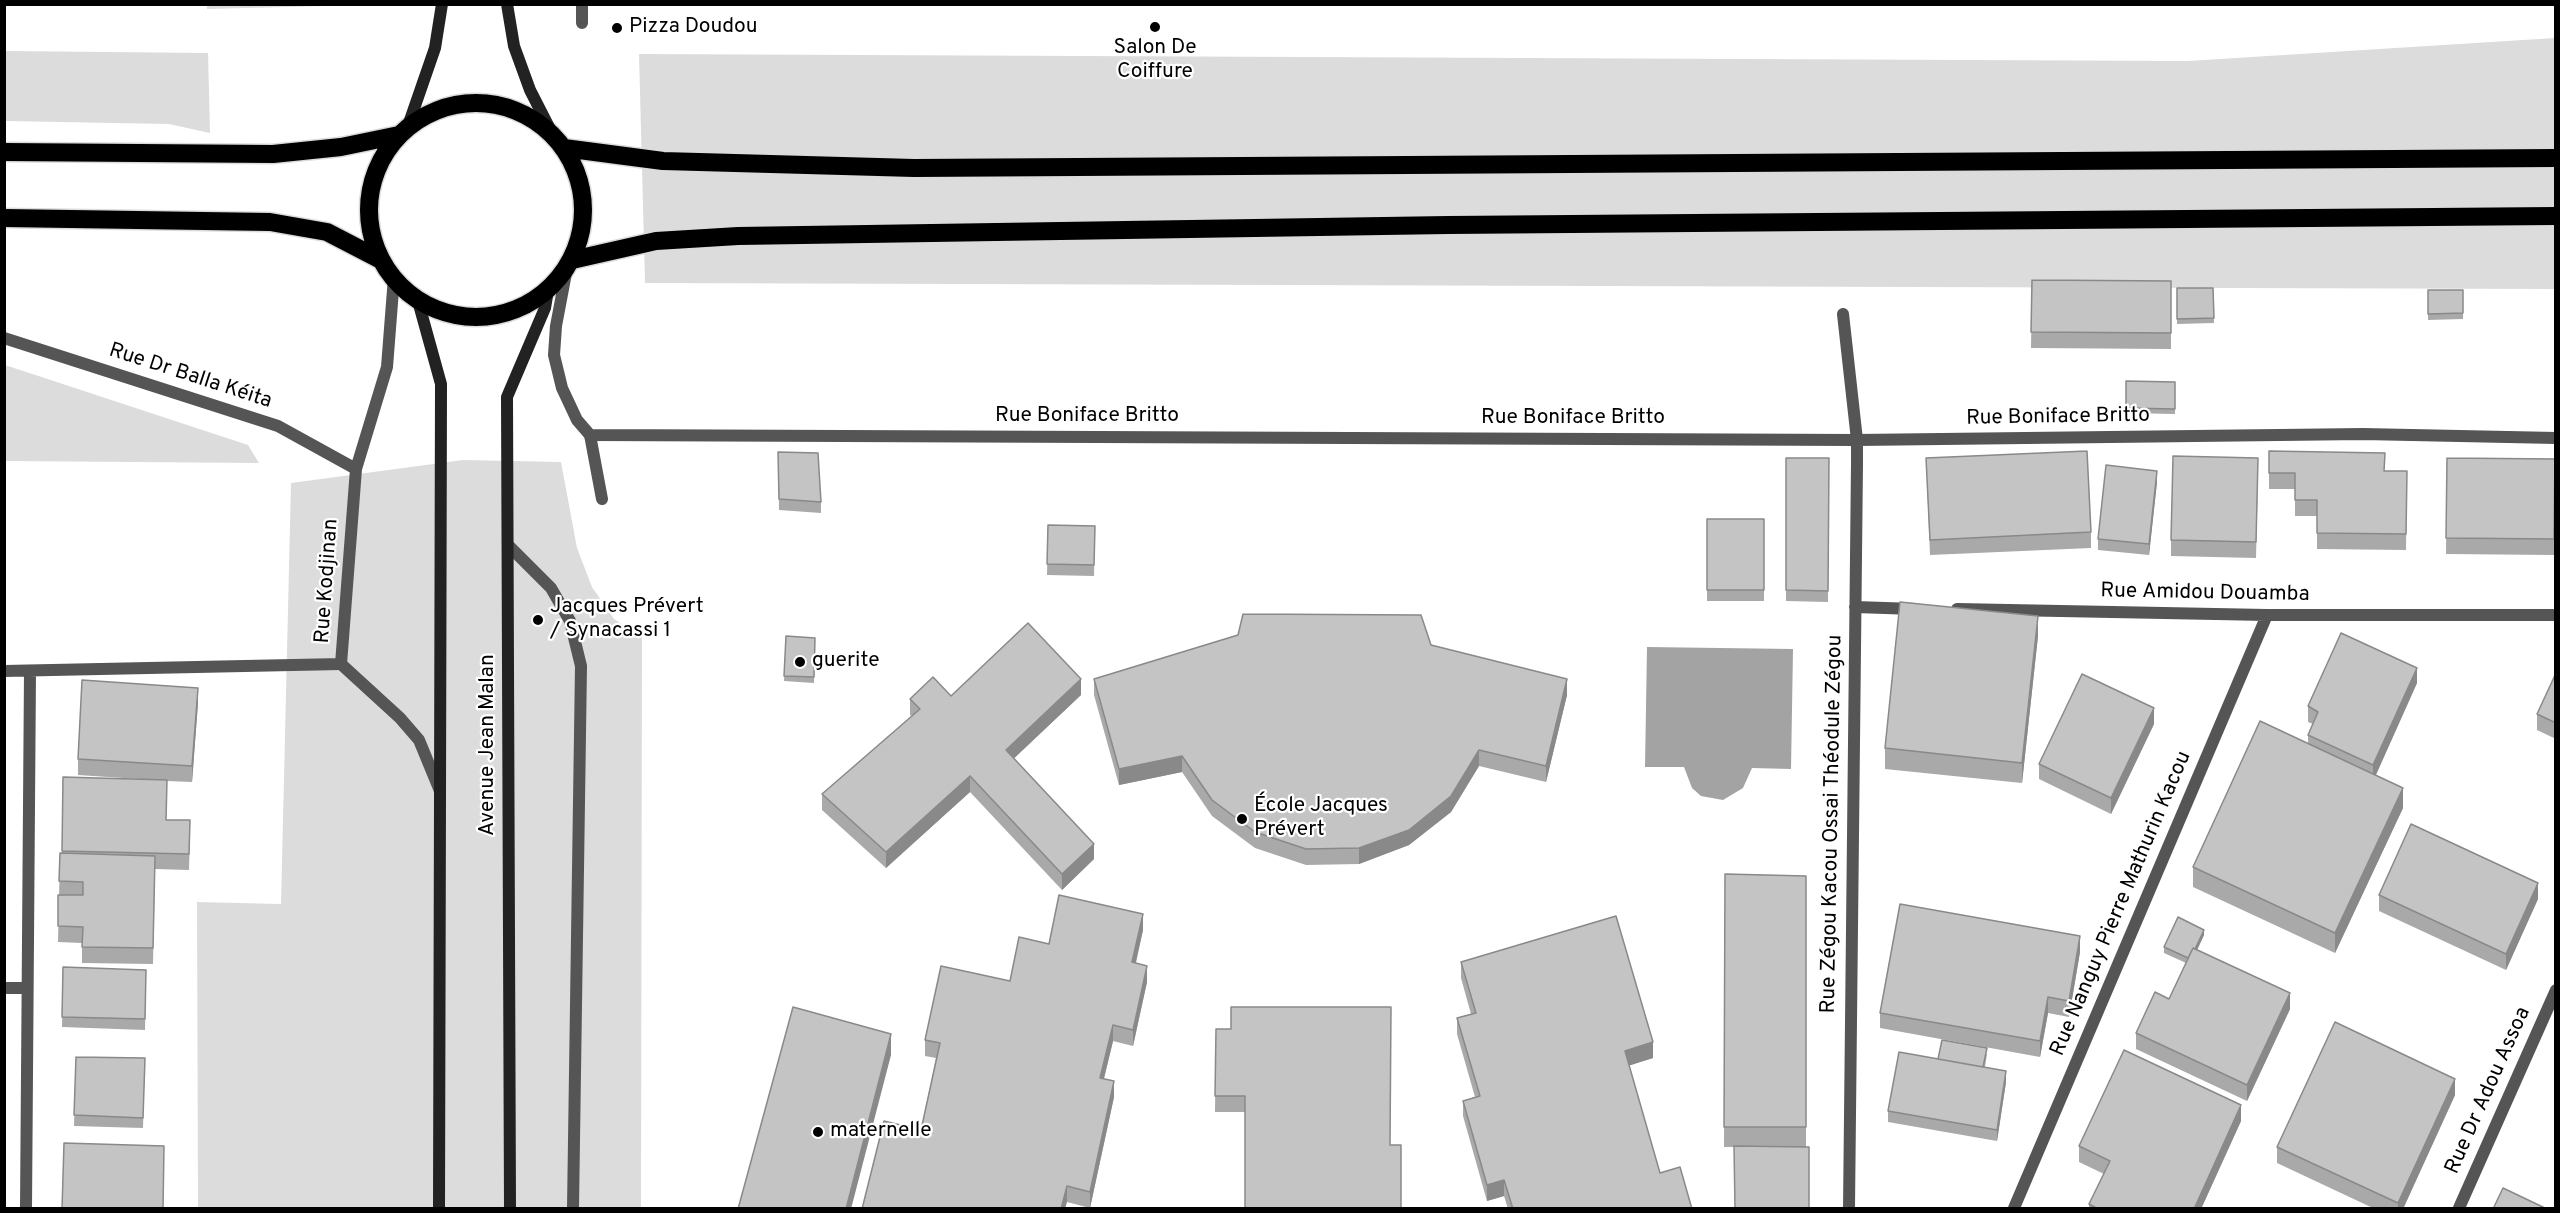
<!DOCTYPE html>
<meta charset="utf-8">
<style>
body{margin:0}
#map{position:relative;width:2560px;height:1213px;overflow:hidden;background:#fff;font-family:Overpass,sans-serif}
canvas{display:block}
.frame{position:absolute;inset:0;border:6px solid #000;pointer-events:none}
</style>
<div id="map">
<canvas width="2560" height="1213"></canvas>
<div class="frame"></div>
</div>
<script>
const g = document.querySelector('canvas').getContext('2d');
g.lineJoin = 'round';
function fillPath(path, color) { g.fillStyle = color; g.fill(path, 'evenodd'); }
const poly = rows => new Path2D(rows.map(r => 'M' + r).join(''));
function strokePath(path, color, width, dash) { g.strokeStyle = color; g.lineWidth = width; g.lineCap = dash ? 'butt' : 'round'; g.setLineDash(dash || []); g.stroke(path); }
function write(font, color, halo, rows, align = 'center') {
  g.font = font + ' Overpass,sans-serif'; g.lineWidth = 4.5; g.setLineDash([]); g.textBaseline = 'middle'; g.strokeStyle = halo; g.fillStyle = color; for (const [text, x, y, turn = 0] of rows) {
    g.save(); g.translate(x, y); g.rotate((+turn || 0) * Math.PI / 180); g.textAlign = isNaN(turn) ? turn : align; if (halo) g.strokeText(text, 0, 0); g.fillText(text, 0, 0); g.restore();
  }
}
fillPath(poly([
 [207,5,207,4,365,5,207,9],
 [2555,38,2555,289,645,283,639,54,2188,61],
 [5,51,208,53,210,133,169,124,5,121],
 [5,365,248,445,259,463,5,461],
 [463,460,561,462,577,548,592,587,614,619,642,637,641,1208,198,1208,197,902,281,904,291,483]
]), '#dcdcdc');
fillPath(poly([
 [1647,647,1793,649,1791,769,1752,768,1743,788,1723,800,1701,796,1692,788,1684,767,1645,767]
]), '#a3a3a3');
const highway = poly([
 '369 210a107 107 0 1 1 214 0a107 107 0 1 1-214 0Z',
 [564,148,663,161,914,168,2556,158],
 [4,152,273,154,341,147,399,135],
 [4,218,270,222,327,232,381,260],
 [572,260,656,241,738,236,1448,225,2556,216]
]);
strokePath(highway, '#dbdbdb', 21);
strokePath(poly([
 [590,435,602,499],
 [509,546,551,588,570,621,581,666,573,1208],
 [341,664,400,718,419,740,440,791]
]), '#555', 12);
strokePath(poly([
 [582,23,582,4],
 [567,268,556,326,554,355,562,388,577,420,590,435,1857,440,2363,434,2556,438],
 [1843,314,1857,440,1857,463,1849,1208],
 [4,338,278,426,356,469],
 [1855,607,1915,609],
 [1957,609,2267,615,2556,615],
 [4,671,341,664,356,469,387,367,394,277],
 [4,988,27,988],
 [26,1208,30,671],
 [2014,1208,2267,615],
 [2459,1208,2556,990]
]), '#555', 12);
strokePath(poly([
 [507,4,514,46,530,90,553,135],
 [408,126,435,48,442,4],
 [418,301,441,384,439,1208],
 [510,1208,507,397,545,308,548,290]
]), '#222', 12);
strokePath(highway, '#000', 18);
fillPath(poly([
 [2032,280,2171,281,2171,349,2031,348],
 [2177,288,2213,288,2214,323,2177,324],
 [2428,290,2463,290,2463,319,2428,320],
 [2126,381,2175,382,2175,414,2126,413],
 [2269,451,2385,471,2407,471,2406,550,2317,549,2317,516,2295,516,2295,489,2269,489],
 [778,452,821,502,821,513,779,510],
 [1786,458,1829,458,1828,602,1786,601],
 [1926,458,2091,532,2091,548,1930,555],
 [2447,458,2555,459,2554,555,2446,554],
 [2258,474,2256,558,2171,556,2171,540],
 [2157,482,2149,555,2098,550,2098,539],
 [1707,519,1764,519,1764,601,1707,601],
 [1048,525,1095,526,1094,576,1047,575],
 [786,636,815,638,814,683,784,681],
 [2038,636,2022,783,1885,769,1885,748],
 [1431,645,1567,695,1546,782,1479,766,1451,812,1409,845,1359,864,1306,865,1255,848,1212,816,1182,772,1119,785,1094,695,1094,679],
 [2556,673,2556,739,2537,730,2537,714],
 [2417,683,2376,775,2403,808,2335,953,2193,887,2193,867,2308,744,2308,735,2313,724,2308,722,2308,706],
 [1081,695,1014,758,1094,859,1062,890,970,792,886,868,822,810,822,794,912,716,910,715,910,699,951,696],
 [198,703,192,782,167,781,166,820,190,836,189,870,155,869,153,964,82,963,82,943,58,942,60,853,62,853,63,777,154,780,78,775,78,759],
 [2154,724,2111,814,2039,779,2039,764],
 [1725,874,1806,876,1806,1147,1724,1147],
 [2379,895,2538,899,2506,970,2379,911],
 [1143,930,1136,963,1147,982,1133,1046,1113,1041,1104,1079,1114,1097,1090,1208,1067,1202,921,1130,936,1058,925,1056,925,1040,1010,981,1049,944],
 [2204,935,2197,950,2290,1009,2247,1101,2136,1049,2136,1033,2169,999,2186,963,2164,953,2164,947],
 [2080,952,2069,1017,2048,1013,2040,1057,1880,1028,1880,1013],
 [1461,962,1653,1058,1629,1065,1660,1173,1692,1209,1508,1209,1504,1196,1487,1201,1463,1116,1463,1101,1475,1097,1457,1034,1457,1018,1471,1014,1461,978],
 [63,967,146,970,145,1030,62,1027],
 [1216,1029,1390,1145,1401,1209,1245,1112,1215,1112],
 [1987,1054,1985,1067,2006,1082,1997,1141,1888,1122,1888,1111,1938,1059],
 [76,1057,145,1058,143,1128,74,1126],
 [2455,1095,2403,1209,2375,1209,2277,1163,2277,1147],
 [2241,1121,2201,1209,2089,1209,2089,1204,2104,1174,2079,1162,2079,1146]
]), '#a9a9a9');
fillPath(poly([
 [2157,471,2157,482,2149,555,2149,544],
 [2038,616,2038,636,2022,783,2022,763],
 [2417,668,2417,683,2373,781,2373,765],
 [1081,679,1081,695,1006,766,1006,750],
 [1567,679,1567,695,1546,782,1546,766],
 [198,688,198,703,192,782,192,766],
 [2154,708,2154,724,2111,814,2111,798],
 [1479,750,1479,766,1451,812,1409,845,1359,864,1359,848],
 [1182,756,1182,772,1119,785,1119,769],
 [970,776,970,792,886,868,886,852],
 [2403,788,2403,808,2335,953,2335,933],
 [1094,844,1094,859,1062,890,1062,874],
 [2538,883,2538,899,2506,970,2506,954],
 [1143,914,1143,930,1132,978,1132,962],
 [2204,930,2204,935,2190,965,2190,959],
 [2080,936,2080,952,2069,1017,2069,1001],
 [1147,966,1147,982,1133,1046,1133,1030],
 [2290,993,2290,1009,2247,1101,2247,1085],
 [2048,997,2048,1013,2040,1057,2040,1041],
 [1113,1025,1113,1041,1100,1094,1100,1078],
 [891,1034,891,1055,851,1209,846,1209],
 [1653,1042,1653,1058,1625,1067,1625,1051],
 [2006,1071,2006,1082,1997,1141,1997,1130],
 [2455,1079,2455,1095,2403,1209,2398,1209,2398,1203],
 [1114,1081,1114,1097,1090,1208,1090,1192],
 [2241,1105,2241,1121,2201,1209,2194,1209],
 [1504,1180,1504,1196,1487,1201,1487,1185],
 [1067,1186,1067,1202,1065,1209,1061,1209]
]), '#898989');
const building = poly([
 [2032,280,2171,281,2171,333,2031,332,2032,280],
 [2177,288,2213,288,2214,318,2177,319,2177,288],
 [2428,290,2463,290,2463,313,2428,314,2428,290],
 [2126,381,2175,382,2175,409,2126,408,2126,381],
 [2087,451,2091,532,1930,540,1926,458,2087,451],
 [2269,451,2385,453,2384,471,2407,471,2406,534,2317,533,2317,500,2295,500,2295,473,2269,473,2269,451],
 [778,452,818,453,821,502,779,499,778,452],
 [2173,456,2258,458,2256,542,2171,540,2173,456],
 [1786,458,1829,458,1828,591,1786,590,1786,458],
 [2447,458,2555,459,2554,539,2446,538,2447,458],
 [2106,465,2157,471,2149,544,2098,539,2106,465],
 [1707,519,1764,519,1764,590,1707,590,1707,519],
 [1048,525,1095,526,1094,565,1047,564,1048,525],
 [1900,602,2038,616,2022,763,1885,748,1900,602],
 [1243,614,1421,615,1431,645,1567,679,1546,766,1479,750,1451,796,1409,830,1359,848,1306,849,1255,832,1212,800,1182,756,1119,769,1094,679,1238,635,1243,614],
 [1028,623,1081,679,1006,750,1094,844,1062,874,970,776,886,852,822,794,920,709,910,699,933,677,951,696,1028,623],
 [2341,633,2417,668,2373,765,2308,735,2318,712,2308,706,2341,633],
 [786,636,815,638,814,677,784,676,786,636],
 [2556,673,2556,723,2537,714,2556,673],
 [2082,674,2154,708,2111,798,2039,764,2082,674],
 [82,680,198,688,192,766,78,759,82,680],
 [2260,721,2403,788,2335,933,2193,867,2260,721],
 [63,777,167,780,166,820,190,820,189,854,62,851,63,777],
 [2411,824,2538,883,2506,954,2379,895,2411,824],
 [60,853,155,856,153,948,82,947,83,927,58,926,58,895,83,895,83,882,59,881,60,853],
 [1725,874,1806,876,1806,1127,1724,1127,1725,874],
 [1059,895,1143,914,1132,962,1147,966,1133,1030,1113,1025,1100,1078,1114,1081,1090,1192,1067,1186,1061,1209,862,1209,884,1121,921,1130,940,1043,925,1040,941,966,1010,981,1019,937,1049,944,1059,895],
 [1900,904,2080,936,2069,1001,2048,997,2040,1041,1880,1013,1900,904],
 [1616,916,1653,1042,1625,1051,1660,1173,1680,1167,1692,1209,1513,1209,1504,1180,1487,1185,1463,1101,1480,1096,1457,1018,1476,1013,1461,962,1616,916],
 [2178,917,2204,930,2195,949,2193,948,2188,958,2164,947,2178,917],
 [2193,948,2290,993,2247,1085,2136,1033,2155,992,2169,999,2193,948],
 [63,967,146,970,145,1019,62,1017,63,967],
 [793,1007,891,1034,846,1209,738,1209,793,1007],
 [1231,1007,1391,1007,1390,1145,1401,1145,1401,1209,1245,1209,1245,1096,1215,1096,1216,1029,1231,1029,1231,1007],
 [2335,1022,2455,1079,2398,1203,2277,1147,2335,1022],
 [1942,1040,1987,1048,1983,1067,1938,1059,1942,1040],
 [2124,1050,2241,1105,2194,1209,2098,1209,2089,1204,2110,1161,2079,1146,2124,1050],
 [1899,1052,2006,1071,1997,1130,1888,1111,1899,1052],
 [76,1057,145,1058,143,1118,74,1115,76,1057],
 [64,1143,164,1146,163,1209,62,1209,64,1143],
 [1734,1146,1809,1147,1809,1209,1735,1209,1734,1146],
 [2503,1188,2547,1209,2493,1209,2503,1188]
]);
fillPath(building, '#c4c4c4');
strokePath(building, '#898989', 1.5);
for (const [x, y, r, color] of [
 [1155,27,6,"#000"],
 [617,28,6,"#000"],
 [538,620,6,"#000"],
 [800,662,6,"#000"],
 [1242,819,6,"#000"],
 [818,1132,6,"#000"]
]) { const dot = new Path2D(); dot.arc(x, y, r, 0, 2 * Math.PI); g.fillStyle = color; g.fill(dot); strokePath(dot, '#fff', 2); }
write('21px', '#000', '#fff', [
 ["Pizza Doudou",629,28],
 ["Salon De",1155,49,"center"],
 ["Coiffure",1155,73,"center"],
 ["Jacques Prévert",550,608],
 ["/ Synacassi 1",550,632],
 ["guerite",812,662],
 ["École Jacques",1254,807],
 ["Prévert",1254,831],
 ["maternelle",830,1132]
], 'left');
write('21px', '#000', '#fff', [
 ["Rue Dr Balla Kéita",190,377,18],
 ["Rue Boniface Britto",1087,417],
 ["Rue Boniface Britto",2058,418,-1],
 ["Rue Boniface Britto",1573,419],
 ["Rue Kodjinan",328,581,-86],
 ["Rue Amidou Douamba",2205,594,1],
 ["Avenue Jean Malan",489,745,-90],
 ["Rue Zégou Kacou Ossai Théodule Zégou",1833,824,-89],
 ["Rue Nanguy Pierre Mathurin Kacou",2122,904,-67],
 ["Rue Dr Adou Assoa",2489,1091,-66]
]);
</script>
